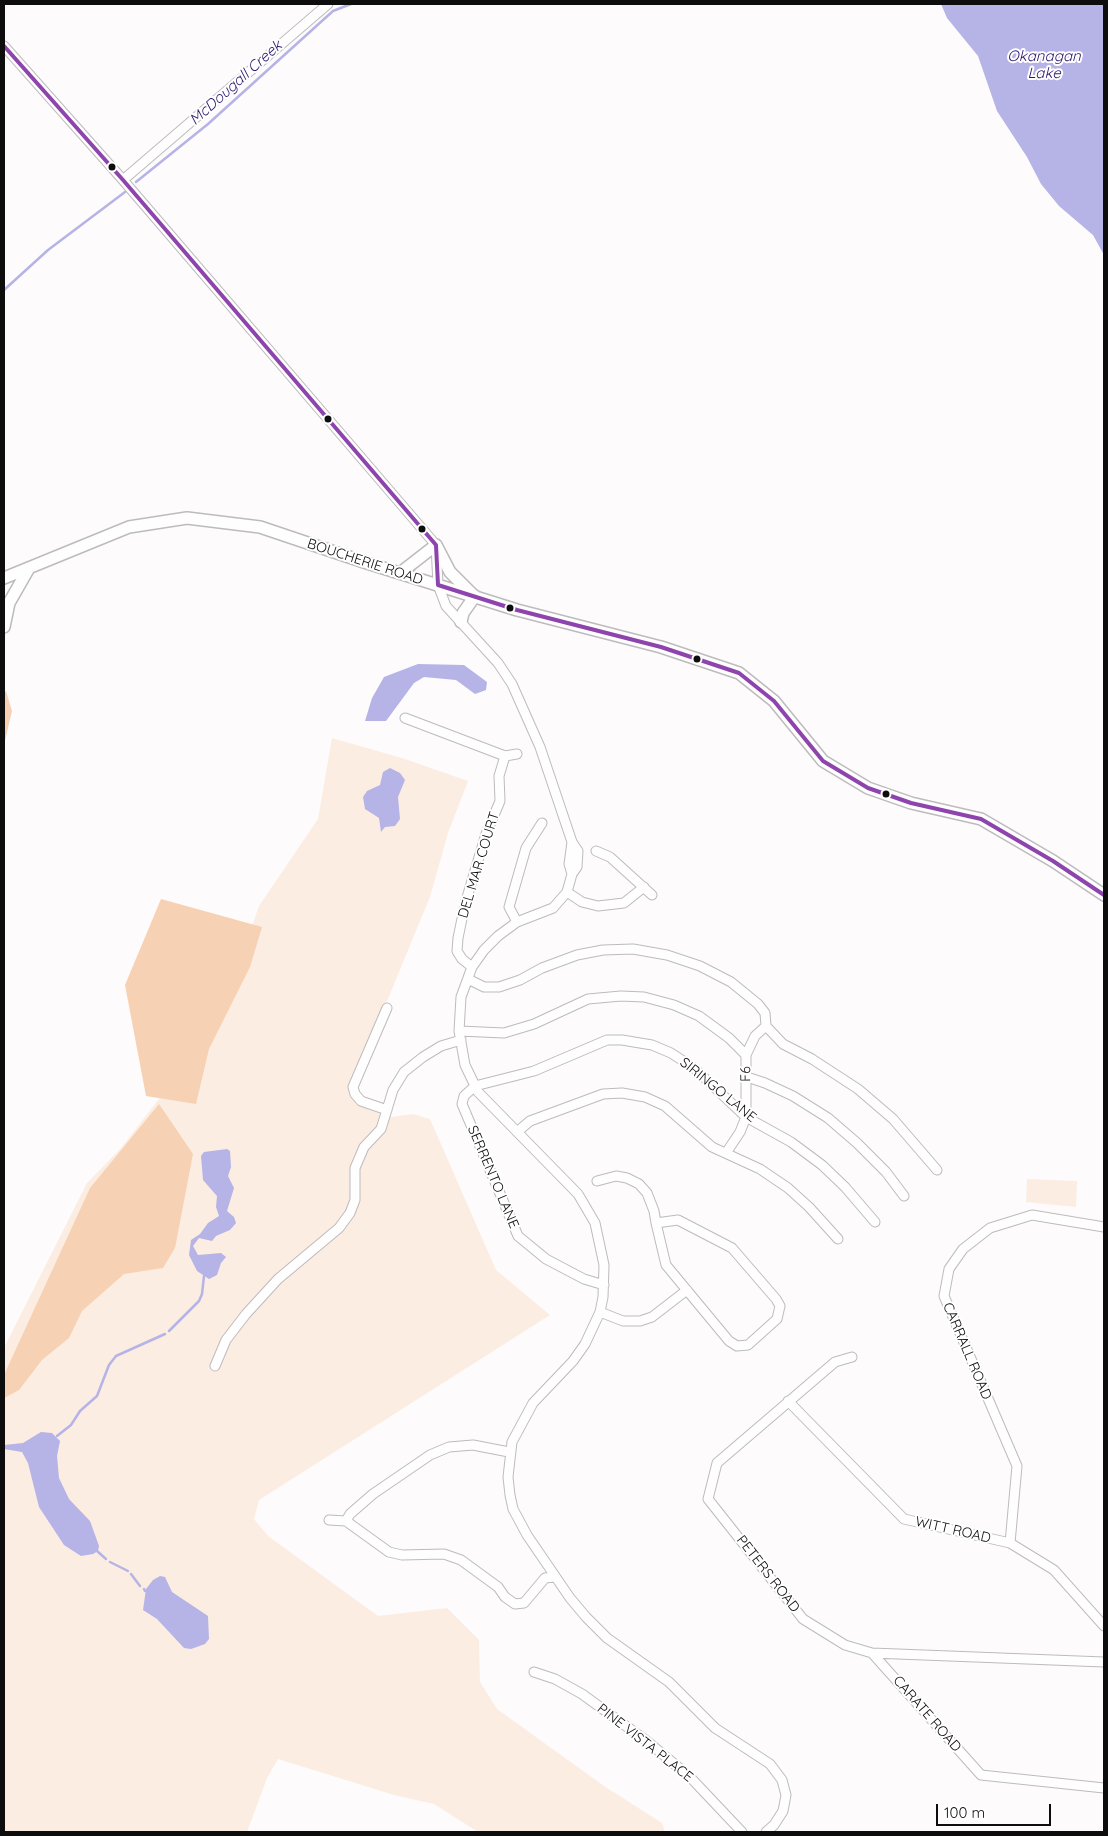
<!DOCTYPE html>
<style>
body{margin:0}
#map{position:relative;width:1108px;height:1836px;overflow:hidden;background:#fdfbfc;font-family:Quicksand,sans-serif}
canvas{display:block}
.frame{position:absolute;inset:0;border:5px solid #0e0d0d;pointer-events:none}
.scale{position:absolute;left:936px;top:1804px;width:115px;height:22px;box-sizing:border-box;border:2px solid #0e0d0d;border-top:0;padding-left:6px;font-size:15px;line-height:18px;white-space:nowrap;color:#0e0d0d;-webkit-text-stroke:4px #fff;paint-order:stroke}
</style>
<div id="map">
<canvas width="1108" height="1836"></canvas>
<div class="frame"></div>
<div class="scale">100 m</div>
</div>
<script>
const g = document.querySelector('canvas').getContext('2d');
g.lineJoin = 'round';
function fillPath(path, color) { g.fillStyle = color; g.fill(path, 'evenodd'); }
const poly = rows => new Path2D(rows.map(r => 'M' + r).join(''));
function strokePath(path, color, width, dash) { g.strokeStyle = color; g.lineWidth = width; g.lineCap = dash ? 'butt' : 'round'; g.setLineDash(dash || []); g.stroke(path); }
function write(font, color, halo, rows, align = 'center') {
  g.font = font + ' Quicksand,sans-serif'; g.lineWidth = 4; g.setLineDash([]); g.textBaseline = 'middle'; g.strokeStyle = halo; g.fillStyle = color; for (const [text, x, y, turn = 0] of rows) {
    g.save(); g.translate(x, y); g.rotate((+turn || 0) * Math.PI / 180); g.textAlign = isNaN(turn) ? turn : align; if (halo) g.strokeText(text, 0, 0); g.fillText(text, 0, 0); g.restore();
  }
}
fillPath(poly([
 [332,738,405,759,468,781,448,833,430,897,349,1093,356,1104,377,1113,392,1117,413,1114,430,1119,496,1270,550,1315,259,1500,254,1519,268,1536,378,1616,447,1608,479,1640,480,1682,497,1709,604,1786,662,1823,665,1832,478,1832,434,1804,394,1795,278,1759,267,1778,247,1832,4,1832,4,1348,87,1183,121,1148,193,1055,230,990,259,906,318,819],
 [1027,1179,1077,1181,1076,1207,1026,1202]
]), '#fcede2');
fillPath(poly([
 [6,691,12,711,4,745,4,693],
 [161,899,262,927,250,967,209,1049,196,1104,146,1096,125,985],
 [159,1104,193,1154,175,1248,163,1268,124,1274,82,1311,69,1338,42,1360,19,1390,4,1398,4,1375,90,1188]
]), '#f7d1b4');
fillPath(poly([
 [941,4,1104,4,1104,255,1093,235,1059,206,1041,184,1027,157,997,111,978,56,947,18],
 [418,664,464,665,487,682,486,690,475,694,456,680,424,677,414,683,386,721,365,721,372,698,384,677],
 [390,768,400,773,405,780,398,797,400,819,395,826,385,827,381,832,379,818,365,809,363,797,367,791,380,785,383,772],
 [227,1149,230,1151,231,1167,228,1176,234,1188,227,1211,234,1217,236,1223,230,1230,216,1236,212,1241,199,1238,193,1246,198,1255,221,1253,226,1257,221,1263,217,1275,209,1279,197,1271,189,1255,191,1240,200,1234,208,1223,219,1216,216,1207,217,1196,203,1180,201,1156,204,1152],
 [41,1432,52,1433,60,1441,57,1456,59,1478,69,1499,90,1521,99,1546,98,1551,93,1554,81,1556,64,1545,39,1507,28,1463,22,1452,4,1449,4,1445,23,1443],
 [160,1576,165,1577,172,1592,208,1616,209,1639,205,1644,191,1649,184,1648,157,1619,143,1610,146,1589,153,1580]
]), '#b6b3e6');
strokePath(poly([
 [136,182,208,124,333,11,351,4],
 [4,290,48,250,125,192],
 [169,1331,199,1301,202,1294,204,1276],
 [57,1436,71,1425,80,1411,97,1396,109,1365,116,1356,165,1334],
 [97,1551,106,1559],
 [110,1562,128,1571],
 [131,1574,140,1586],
 [144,1589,145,1591]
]), '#b6b3e6', 2.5);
const minor = poly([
 [4,46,123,180,436,545,438,585,446,606,498,663,512,684,540,747,572,842,578,851,577,867,572,874,567,892,553,908,517,922,498,936,484,950,472,967,461,997,459,1031,465,1065,478,1092,578,1194,595,1223,604,1265,603,1297,600,1312,585,1344,573,1361,533,1403,512,1442,508,1477,510,1495,513,1509,527,1535,570,1598,586,1617,607,1638,669,1682,715,1728,770,1764,782,1780,786,1795,783,1811,774,1825,766,1832],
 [123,180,328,4],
 [405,718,505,756,517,754],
 [596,851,610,857,652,895],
 [572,874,569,864,572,842],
 [567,892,582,902,598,906,624,903,644,887],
 [517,922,509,907,526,848,542,823],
 [472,967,462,959,457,951,458,938,465,904,486,834,500,801,499,776,505,756],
 [468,979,484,987,499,987,520,980,542,968,577,955,603,950,633,949,667,955,700,966,731,982,758,1004,765,1013,766,1026,783,1044,812,1059,858,1089,893,1119,937,1170],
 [387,1008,353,1087,355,1094,361,1101,387,1110],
 [459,1031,504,1033,534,1024,588,999,621,996,644,997,674,1005,699,1016,729,1038,746,1055],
 [747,1077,765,1083,793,1096,828,1118,857,1143,886,1172,904,1196],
 [517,1132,530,1121,603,1094,622,1093,645,1097,665,1106,712,1147,760,1169,788,1188,809,1207,838,1239],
 [726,1153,740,1132,746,1117,746,1055,755,1036,766,1026],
 [597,1181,616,1176,627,1178,639,1184,647,1193,654,1211,656,1223,666,1265,729,1341,737,1346,748,1345,777,1319,780,1306,776,1299,732,1248,678,1220,656,1223],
 [604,1285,584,1279,546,1259,518,1236,462,1104,464,1096,475,1086,534,1071,607,1040,622,1040,652,1045,671,1053,694,1068,746,1117,791,1142,822,1165,845,1187,875,1222],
 [600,1312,623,1321,640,1321,652,1317,687,1290],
 [852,1357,835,1362,717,1463,708,1499,803,1619,845,1645,872,1653,1104,1662],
 [215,1366,226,1340,246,1314,278,1279,339,1228,350,1213,355,1200,355,1168,364,1147,381,1129,393,1090,404,1072,423,1057,441,1046,461,1040],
 [788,1401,904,1519,1010,1543,1054,1570,1104,1626],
 [509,1452,473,1445,449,1447,430,1455,373,1494,350,1514,346,1521,389,1552,402,1555,444,1554,461,1560,498,1587,505,1597,515,1604,524,1603,545,1578,555,1577],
 [329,1520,346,1521],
 [1010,1543,1017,1466,944,1296,949,1269,963,1249,990,1228,1032,1215,1104,1227],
 [872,1653,981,1775,1104,1788],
 [534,1672,555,1679,582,1694,648,1742,690,1777,742,1832]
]);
const secondary = poly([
 [400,573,436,545,450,572,473,595],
 [4,578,129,527,187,518,260,527,364,562,517,610,661,647,739,673,774,701,823,761,868,788,911,803,981,819,1053,861,1104,895],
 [461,622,463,613,475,596],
 [4,627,9,603,29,568]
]);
strokePath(minor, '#bdbbbc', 11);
strokePath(secondary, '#bdbbbc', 14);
strokePath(minor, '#fffeff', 9);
strokePath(secondary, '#fffeff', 11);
strokePath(poly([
 [4,46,123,180,436,545,438,585,517,610,661,647,739,673,774,701,823,761,868,788,911,803,981,819,1053,861,1104,895]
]), '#8e44ad', 4);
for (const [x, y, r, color] of [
 [112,167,4.5,"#0e0d0d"],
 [328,419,4.5,"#0e0d0d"],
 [422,529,4.5,"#0e0d0d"],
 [510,608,4.5,"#0e0d0d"],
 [697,659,4.5,"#0e0d0d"],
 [886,794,4.5,"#0e0d0d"]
]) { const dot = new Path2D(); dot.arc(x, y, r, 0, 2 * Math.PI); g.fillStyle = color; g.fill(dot); strokePath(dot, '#fff', 2); }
write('14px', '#0e0d0d', '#fff', [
 ["BOUCHERIE ROAD",365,562,18],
 ["DEL MAR COURT",479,865,-73],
 ["F6",746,1074,-91],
 ["SIRINGO LANE",718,1090,39],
 ["SERRENTO LANE",493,1177,67],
 ["CARRALL ROAD",967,1351,67],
 ["WITT ROAD",953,1530,13],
 ["PETERS ROAD",768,1574,52],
 ["CARATE ROAD",927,1714,49],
 ["PINE VISTA PLACE",645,1743,38]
]);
write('italic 15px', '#2c186c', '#fff', [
 ["Okanagan",1044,56],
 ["Lake",1044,73],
 ["McDougall Creek",236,83,-42]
]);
</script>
